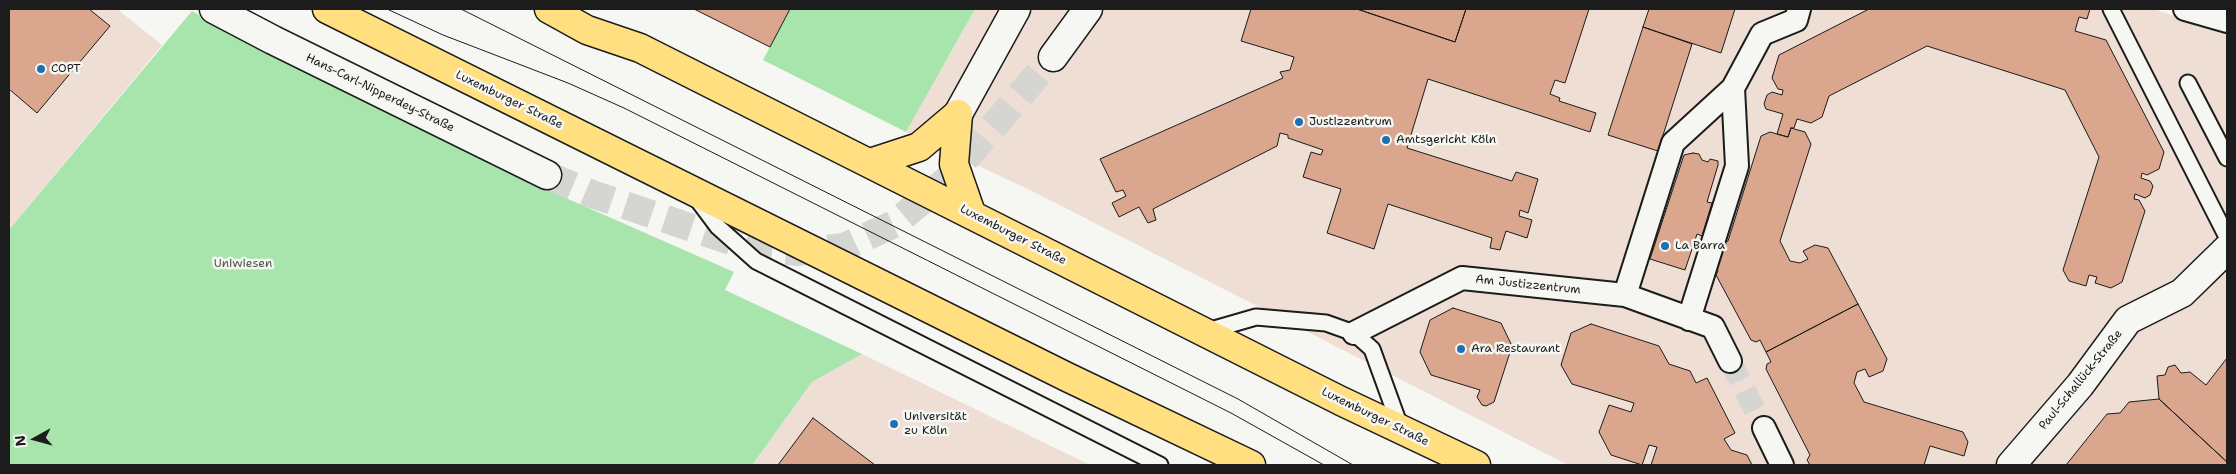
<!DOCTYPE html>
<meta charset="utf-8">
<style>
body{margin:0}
#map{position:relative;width:2236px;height:474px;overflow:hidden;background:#f6f6f2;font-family:"Shantell Sans",sans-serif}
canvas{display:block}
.frame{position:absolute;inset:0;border:10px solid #1c1c1c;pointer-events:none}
.north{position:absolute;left:10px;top:414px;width:50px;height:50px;-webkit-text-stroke:4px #f6f6f2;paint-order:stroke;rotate:263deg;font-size:14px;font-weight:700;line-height:20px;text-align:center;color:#1c1c1c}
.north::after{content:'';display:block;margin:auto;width:18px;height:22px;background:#1c1c1c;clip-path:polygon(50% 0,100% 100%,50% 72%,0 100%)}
</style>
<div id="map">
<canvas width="2236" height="474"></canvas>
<div class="frame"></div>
<div class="north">N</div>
</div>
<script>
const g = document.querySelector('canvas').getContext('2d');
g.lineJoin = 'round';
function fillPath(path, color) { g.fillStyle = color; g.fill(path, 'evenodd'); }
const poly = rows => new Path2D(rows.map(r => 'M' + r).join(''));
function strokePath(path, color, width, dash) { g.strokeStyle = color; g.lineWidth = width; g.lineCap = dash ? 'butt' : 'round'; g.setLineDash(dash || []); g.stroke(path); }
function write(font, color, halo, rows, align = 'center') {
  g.font = font + ' "Shantell Sans",sans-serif'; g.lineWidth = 5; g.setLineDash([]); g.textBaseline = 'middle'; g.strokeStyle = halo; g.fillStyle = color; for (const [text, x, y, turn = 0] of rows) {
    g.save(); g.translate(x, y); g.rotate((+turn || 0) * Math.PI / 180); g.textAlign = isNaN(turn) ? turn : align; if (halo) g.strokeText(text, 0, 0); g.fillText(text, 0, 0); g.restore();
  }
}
fillPath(poly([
 [9,9,117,9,162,45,9,230],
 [975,9,2153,9,2227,33,2227,465,1568,465,1032,191,906,132],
 [862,354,1090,465,752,465,812,382]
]), '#eeded4');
fillPath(poly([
 [790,9,975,9,906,132,763,60],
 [192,11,246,41,543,188,734,272,725,290,862,354,812,382,752,465,9,465,9,230]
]), '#a7e5ac');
const building = poly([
 [9,9,89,9,110,26,37,113,9,89,9,9],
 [694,9,790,9,770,47,694,9],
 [1251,9,1357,9,1455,42,1466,9,1589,9,1565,83,1555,80,1550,94,1560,98,1559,101,1596,113,1590,132,1428,79,1407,148,1512,181,1516,172,1538,179,1528,213,1520,210,1519,216,1532,220,1527,238,1506,231,1500,250,1490,248,1492,238,1388,204,1374,249,1327,233,1341,189,1303,177,1311,152,1321,155,1323,150,1288,138,1288,135,1280,133,1277,146,1153,209,1156,220,1148,223,1139,207,1119,217,1112,203,1126,196,1123,190,1116,192,1100,159,1283,78,1280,72,1290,70,1294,57,1241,41,1251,9],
 [1357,9,1466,9,1455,42,1357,9],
 [1649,9,1735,9,1721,53,1643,27,1649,9],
 [1869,9,2090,9,2087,19,2079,17,2075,31,2106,40,2164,152,2159,169,2147,175,2142,173,2141,178,2150,181,2153,186,2150,195,2145,198,2135,194,2134,199,2139,200,2145,211,2122,282,2111,288,2095,283,2097,277,2089,275,2086,286,2069,281,2063,270,2099,157,2065,90,1927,46,1829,96,1822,117,1811,123,1797,119,1794,128,1791,128,1788,137,1777,134,1783,114,1766,109,1764,104,1767,95,1772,92,1782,95,1783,90,1778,89,1772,78,1779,55,1869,9],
 [1643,27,1692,44,1658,151,1608,135,1643,27],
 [1791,128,1805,132,1811,144,1780,241,1790,261,1800,263,1808,259,1803,251,1815,245,1828,248,1858,304,1766,352,1760,340,1756,342,1751,340,1716,275,1718,271,1715,264,1722,242,1728,241,1761,136,1770,132,1788,137,1791,128],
 [1693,153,1699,154,1702,160,1708,162,1710,159,1718,161,1718,165,1707,202,1712,203,1702,236,1697,234,1685,270,1650,259,1684,155,1693,153],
 [1858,304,1887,359,1883,371,1869,377,1865,369,1857,372,1854,383,1864,402,1963,432,1968,442,1964,456,1930,446,1924,465,1810,465,1807,460,1810,455,1766,369,1767,364,1771,362,1766,352,1858,304],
 [1453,308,1501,323,1512,346,1494,402,1486,406,1482,405,1477,397,1480,390,1431,375,1420,352,1430,320,1453,308],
 [1591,324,1659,346,1669,364,1690,371,1696,383,1707,378,1735,433,1724,439,1731,450,1747,455,1752,465,1651,465,1657,447,1649,445,1642,465,1611,455,1599,432,1609,405,1631,412,1634,403,1572,384,1561,365,1571,333,1591,324],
 [2227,358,2227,462,2159,399,2157,376,2165,375,2168,367,2175,365,2181,373,2190,372,2206,385,2227,358],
 [2159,399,2227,462,2227,465,2066,465,2107,414,2120,413,2129,402,2159,399],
 [813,418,875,465,778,465,813,418]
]);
fillPath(building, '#daa68e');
strokePath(building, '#1c1c1c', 1);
strokePath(poly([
 [1730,361,1764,428]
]), '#d5d5d2', 22, [22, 11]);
strokePath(poly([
 [547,175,592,194,748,247,797,252,844,247,894,224,948,179,1053,57]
]), '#d5d5d2', 28, [28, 14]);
const service = poly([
 [2111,9,2227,237],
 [2188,83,2227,158],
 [697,199,718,227,756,261,1160,465],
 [1204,332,1256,317,1326,323,1354,333,1372,349,1401,429]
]);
const pedestrian = poly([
 [2185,9,2227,21],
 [1625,295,1673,143,1733,88,1762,34,1796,20,1799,9],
 [1689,319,1737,166,1733,88],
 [1354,333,1462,278,1625,295,1713,327,1730,361],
 [1764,428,1782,465]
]);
const minor = poly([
 [214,9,273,40,547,175],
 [1053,57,1088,9],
 [958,114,1016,9],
 [2011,465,2080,385,2128,320,2182,293,2227,249]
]);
const primary = poly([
 [327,9,1067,377,1251,465],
 [549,9,587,30,640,48,1341,401,1476,465],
 [958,114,954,164,971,213],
 [870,163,919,147,958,114]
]);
strokePath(service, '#1c1c1c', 19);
strokePath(pedestrian, '#1c1c1c', 26);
strokePath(minor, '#1c1c1c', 31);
strokePath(primary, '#1c1c1c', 31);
strokePath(service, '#f6f6f2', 15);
strokePath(pedestrian, '#f6f6f2', 22);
strokePath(minor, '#f6f6f2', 28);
strokePath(primary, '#ffdf80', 28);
strokePath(poly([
 [387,9,443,35,568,83,624,108,1231,413,1324,465],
 [461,9,1238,399,1353,465]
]), '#1c1c1c', 1);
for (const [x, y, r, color] of [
 [41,69,5,"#1f6fb2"],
 [1299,122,5,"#1f6fb2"],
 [1386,140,5,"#1f6fb2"],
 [1665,246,5,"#1f6fb2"],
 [1461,349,5,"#1f6fb2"],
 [894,424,5,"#1f6fb2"]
]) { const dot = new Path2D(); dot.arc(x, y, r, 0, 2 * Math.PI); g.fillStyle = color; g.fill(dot); strokePath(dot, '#f6f6f2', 2); }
write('12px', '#1c1c1c', '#f6f6f2', [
 ["COPT",51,69],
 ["Justizzentrum",1309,122],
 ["Amtsgericht Köln",1396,140],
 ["La Barra",1675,246],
 ["Ara Restaurant",1471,349],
 ["Universität",904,417],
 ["zu Köln",904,431]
], 'left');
write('12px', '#1c1c1c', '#f6f6f2', [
 ["Hans-Carl-Nipperdey-Straße",380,93,26],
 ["Luxemburger Straße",509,100,26],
 ["Luxemburger Straße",1013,235,27],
 ["Am Justizzentrum",1528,285,6],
 ["Paul-Schallück-Straße",2081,380,-51],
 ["Luxemburger Straße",1375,417,26]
]);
write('12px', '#465847', '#f6f6f2', [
 ["Uniwiesen",243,264]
]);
</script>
